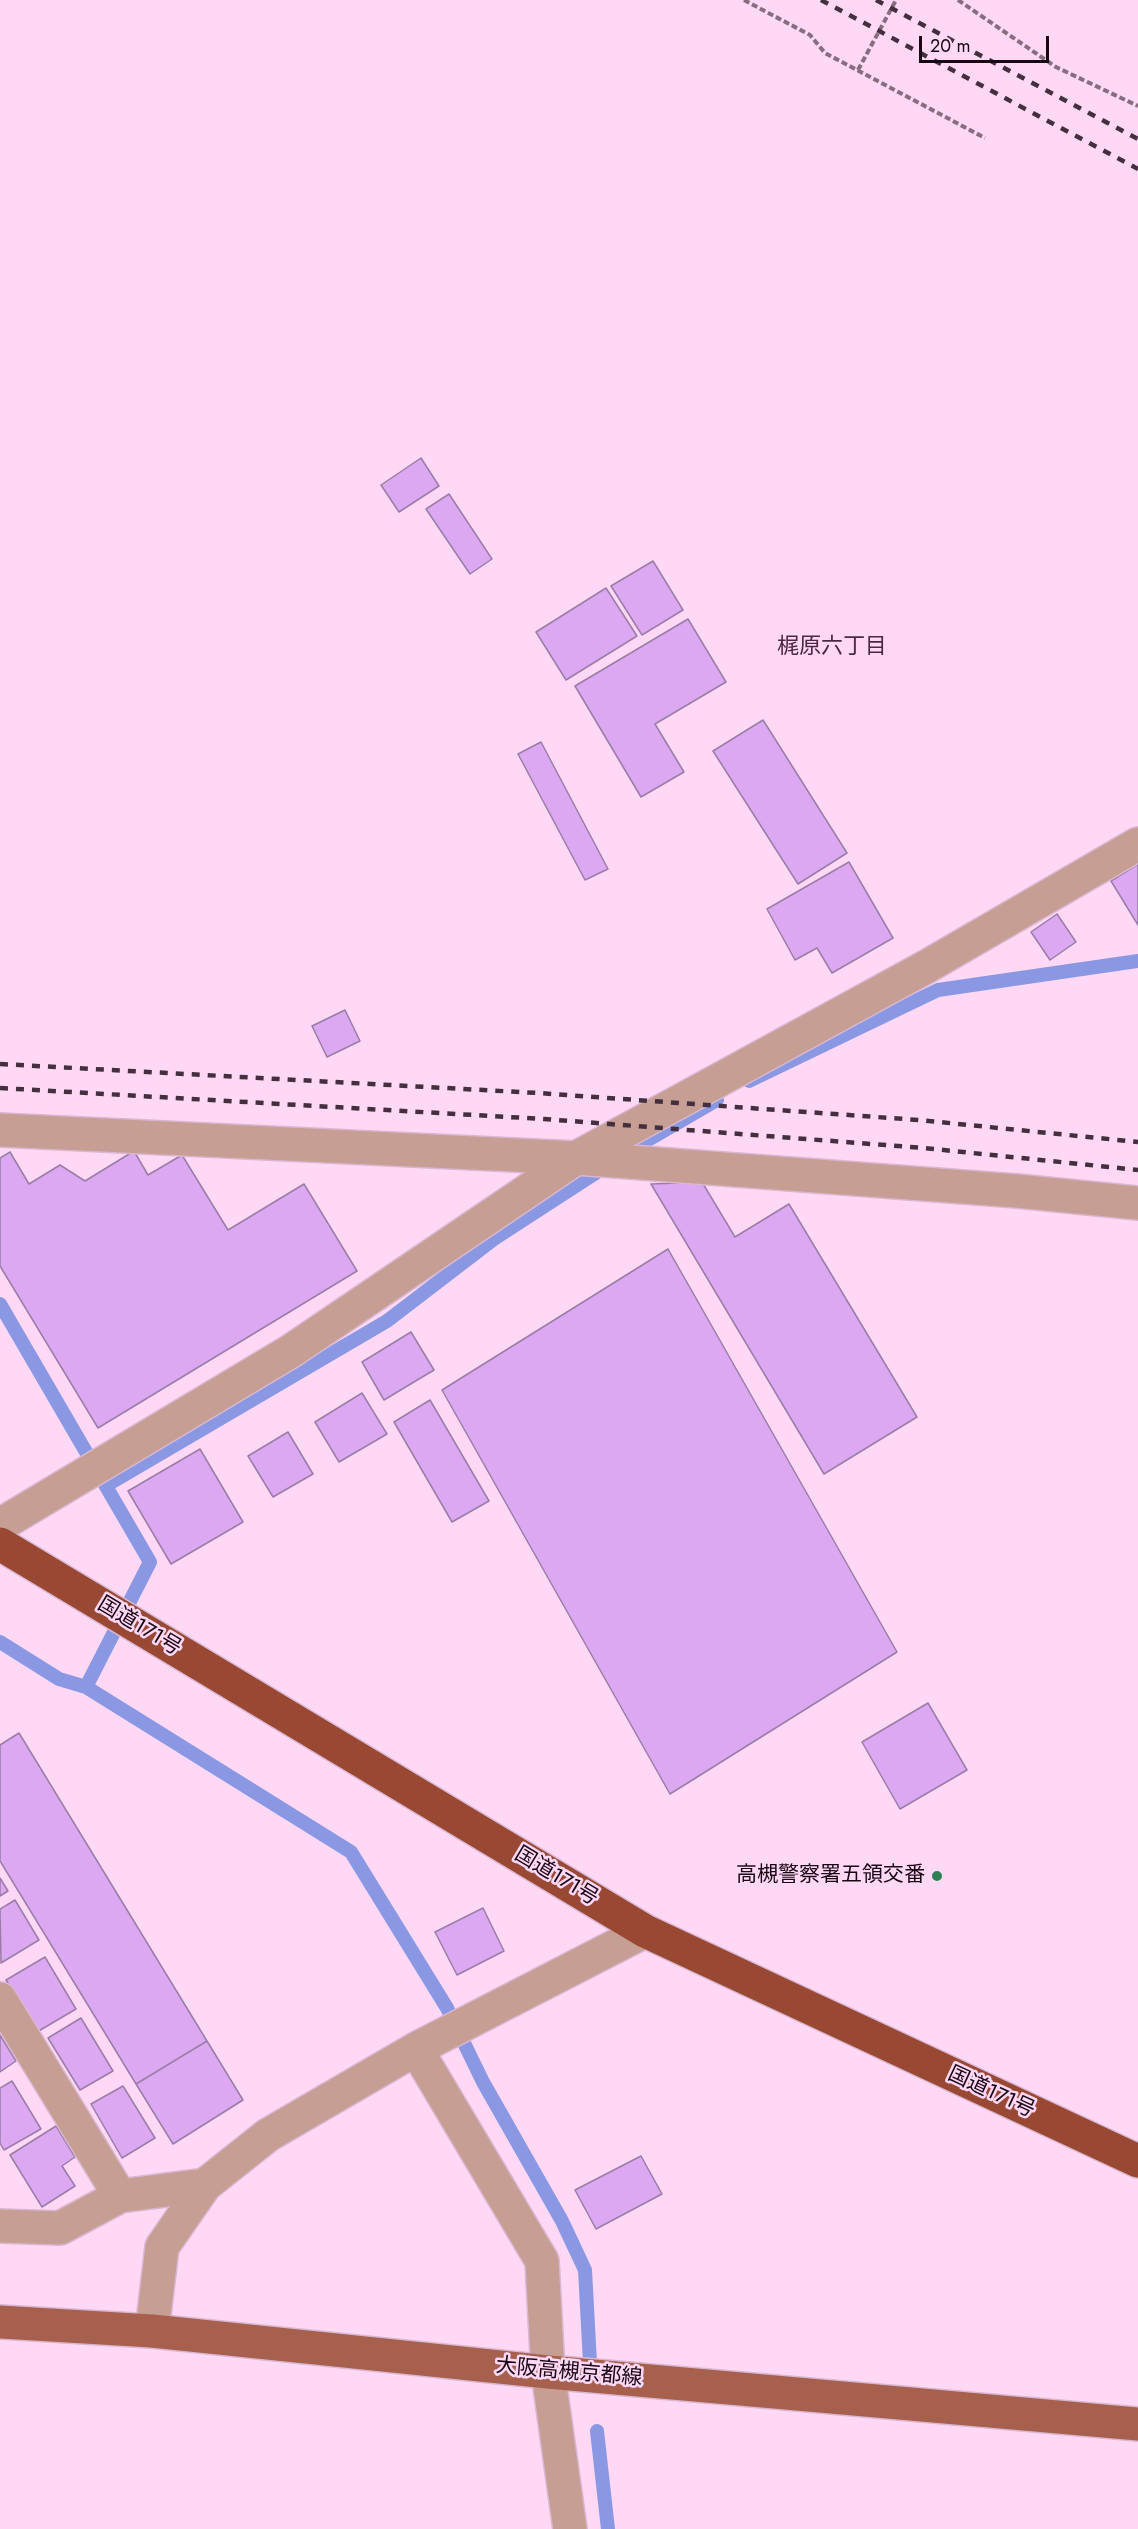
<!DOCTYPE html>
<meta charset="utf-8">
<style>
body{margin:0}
#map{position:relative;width:1138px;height:2529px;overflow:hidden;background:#ffd8f5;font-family:Jost,sans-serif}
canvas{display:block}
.scale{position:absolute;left:919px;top:36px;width:130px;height:27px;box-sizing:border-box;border:3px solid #180814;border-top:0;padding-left:8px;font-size:18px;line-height:21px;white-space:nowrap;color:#180814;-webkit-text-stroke:4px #ffd8f5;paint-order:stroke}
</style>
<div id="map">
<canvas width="1138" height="2529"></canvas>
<div class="scale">20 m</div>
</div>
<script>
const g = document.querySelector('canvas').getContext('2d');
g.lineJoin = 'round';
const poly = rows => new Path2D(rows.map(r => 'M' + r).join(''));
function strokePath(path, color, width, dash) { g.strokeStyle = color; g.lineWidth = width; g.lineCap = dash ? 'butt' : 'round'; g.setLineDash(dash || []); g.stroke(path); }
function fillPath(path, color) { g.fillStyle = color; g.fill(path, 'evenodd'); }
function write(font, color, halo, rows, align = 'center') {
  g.font = font + ' Jost,"Noto Sans JP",sans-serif'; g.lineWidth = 5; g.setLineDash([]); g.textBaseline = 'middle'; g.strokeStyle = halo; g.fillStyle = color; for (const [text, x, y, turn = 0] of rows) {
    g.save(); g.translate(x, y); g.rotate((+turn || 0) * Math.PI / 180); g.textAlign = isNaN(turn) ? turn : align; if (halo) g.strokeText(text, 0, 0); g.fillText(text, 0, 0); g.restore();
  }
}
strokePath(poly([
 [749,1081,938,990,1138,961],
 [629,1151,717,1100],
 [0,1304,150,1562,86,1687],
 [107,1485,387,1321,494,1239,602,1169],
 [0,1642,59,1679,86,1687,351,1852,447,2008,483,2082,562,2221,585,2270,590,2363],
 [597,2431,608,2529]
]), '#8a98e4', 14);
const building = poly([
 [421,458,439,486,399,512,381,485,421,458],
 [449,494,492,559,470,574,426,509,449,494],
 [653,561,683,610,642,635,611,586,653,561],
 [606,588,637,636,566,680,536,632,606,588],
 [688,619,726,682,655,724,684,772,641,797,575,686,688,619],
 [763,720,847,853,798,884,713,751,763,720],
 [541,742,608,869,585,880,518,754,541,742],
 [849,862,893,938,832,973,817,948,795,960,767,909,849,862],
 [1138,864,1138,925,1111,881,1138,864],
 [1057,914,1076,942,1050,960,1031,932,1057,914],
 [345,1010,360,1041,327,1057,312,1026,345,1010],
 [134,1151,148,1175,182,1155,228,1230,304,1184,357,1271,98,1428,0,1266,0,1158,10,1152,29,1184,60,1165,85,1181,134,1151],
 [702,1182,735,1237,789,1204,917,1417,824,1474,651,1184,702,1182],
 [668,1249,897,1652,670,1794,442,1390,668,1249],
 [411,1332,434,1370,384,1400,362,1362,411,1332],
 [362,1393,387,1434,339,1462,315,1422,362,1393],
 [430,1400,489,1501,452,1522,394,1422,430,1400],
 [288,1432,313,1474,273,1497,248,1456,288,1432],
 [200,1449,243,1522,171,1564,128,1491,200,1449],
 [928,1703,967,1770,900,1809,862,1742,928,1703],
 [19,1733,207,2041,136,2084,0,1861,0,1745,19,1733],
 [0,1878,8,1891,0,1896,0,1878],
 [15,1900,39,1940,1,1963,0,1909,15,1900],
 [483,1908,504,1951,457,1975,435,1932,483,1908],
 [45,1957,76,2009,37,2032,6,1980,45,1957],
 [81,2018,113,2071,80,2090,48,2038,81,2018],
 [0,2035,16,2061,0,2072,0,2035],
 [207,2041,243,2100,173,2144,136,2084,207,2041],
 [12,2081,41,2129,4,2150,0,2143,0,2088,12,2081],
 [123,2086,155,2138,122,2158,91,2104,123,2086],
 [56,2126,75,2157,62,2166,75,2186,42,2207,10,2155,56,2126],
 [641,2156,662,2194,596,2229,575,2190,641,2156]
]);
fillPath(building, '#dba8f1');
strokePath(building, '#9a7da7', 1.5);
const minor = poly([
 [0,1130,576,1158,1017,1191,1138,1203],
 [0,1525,291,1351,576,1158,926,967,1138,844],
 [0,1999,120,2196],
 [416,2049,542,2261,548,2372,570,2529],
 [0,2226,60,2228,120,2196,205,2185],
 [152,2331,162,2247,205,2185,268,2135,416,2049,645,1931]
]);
const major = poly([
 [0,2322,152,2331,548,2372,1138,2424]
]);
const highway = poly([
 [0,1544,645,1931,1138,2161]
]);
strokePath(minor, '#dab7d1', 36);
strokePath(major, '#dab7d1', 36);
strokePath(highway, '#dab7d1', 36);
strokePath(poly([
 [744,0,810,35,825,53,985,138],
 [958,0,1056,67,1138,106],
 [858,70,896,0]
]), '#886d81', 4, [6, 3]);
strokePath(minor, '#c69e93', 33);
strokePath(major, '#a6604d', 33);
strokePath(highway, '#994833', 33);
strokePath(poly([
 [821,0,1138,169],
 [876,0,1138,139],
 [0,1064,538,1093,919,1120,1138,1142],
 [0,1088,544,1119,924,1148,1138,1170]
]), '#432f3e', 4.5, [8, 8]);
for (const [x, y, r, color] of [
 [937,1876,6,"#2e8153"]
]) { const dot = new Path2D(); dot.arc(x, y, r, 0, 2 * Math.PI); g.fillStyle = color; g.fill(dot); strokePath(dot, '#ffd8f5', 2); }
write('21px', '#180814', '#ffd8f5', [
 ["国道171号",139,1627,31],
 ["国道171号",556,1877,31],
 ["国道171号",991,2093,25],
 ["大阪高槻京都線",569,2373,5]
]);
write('21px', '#180814', '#ffd8f5', [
 ["高槻警察署五領交番",925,1876]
], 'right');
write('22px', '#4c2744', '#ffd8f5', [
 ["梶原六丁目",832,648]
]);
</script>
